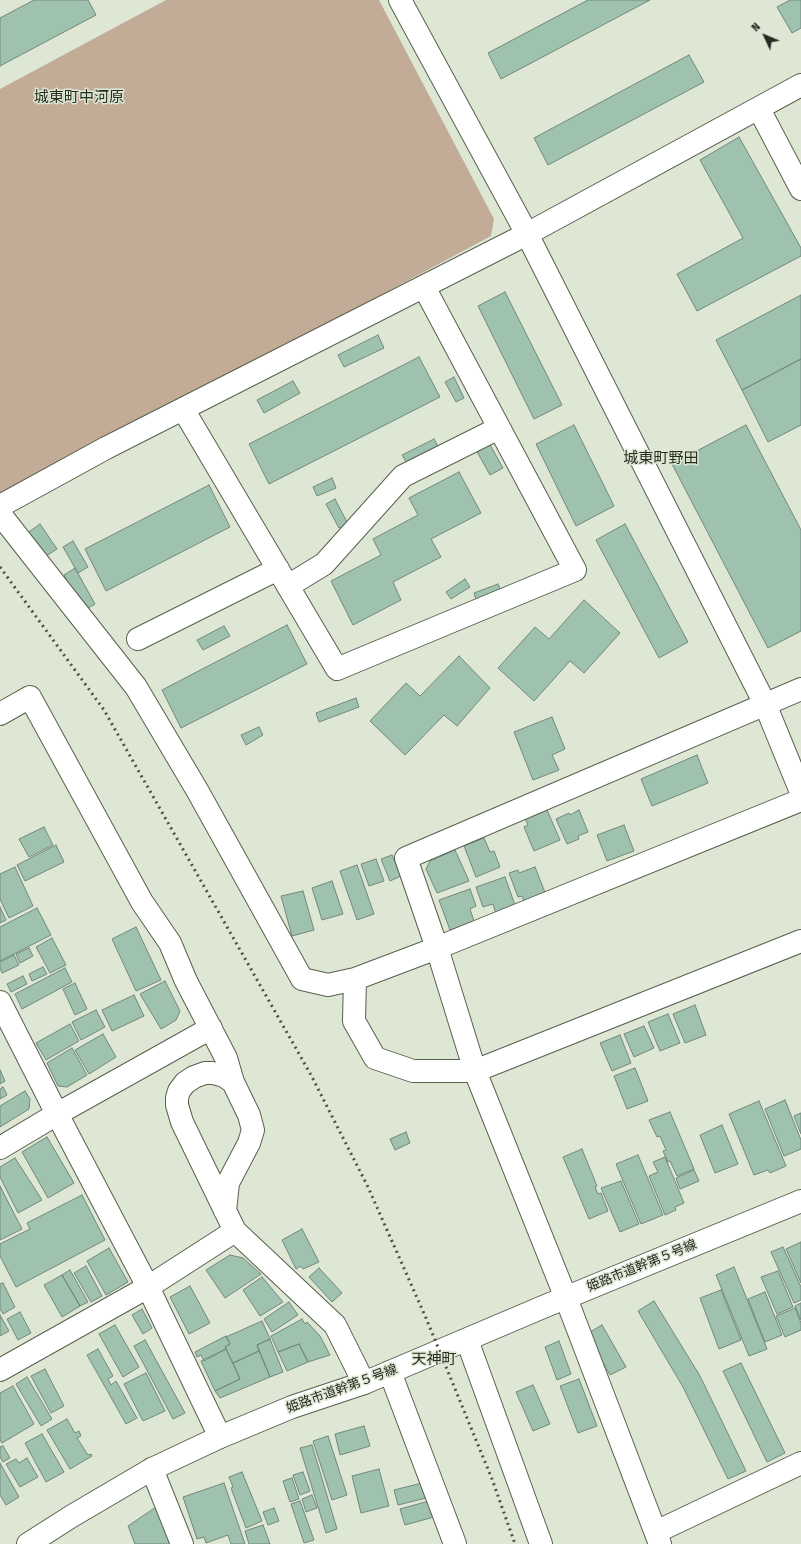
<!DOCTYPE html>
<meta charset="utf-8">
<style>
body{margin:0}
#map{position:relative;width:801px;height:1544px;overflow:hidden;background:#dde7d3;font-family:"Fira Sans Condensed",sans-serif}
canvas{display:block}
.north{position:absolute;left:745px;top:16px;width:40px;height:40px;-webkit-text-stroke:3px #dde7d3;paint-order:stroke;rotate:314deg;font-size:11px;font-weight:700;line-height:16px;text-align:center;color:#262a23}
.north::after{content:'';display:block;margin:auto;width:14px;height:18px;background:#262a23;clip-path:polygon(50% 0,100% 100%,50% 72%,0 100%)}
</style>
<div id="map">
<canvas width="801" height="1544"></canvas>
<div class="north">N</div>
</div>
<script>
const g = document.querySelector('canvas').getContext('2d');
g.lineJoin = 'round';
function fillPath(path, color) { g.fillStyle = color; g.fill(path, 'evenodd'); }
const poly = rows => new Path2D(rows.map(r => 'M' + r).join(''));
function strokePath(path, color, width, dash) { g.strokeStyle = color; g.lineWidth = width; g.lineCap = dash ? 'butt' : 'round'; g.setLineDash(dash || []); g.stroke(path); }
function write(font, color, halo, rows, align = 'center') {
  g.font = font + ' "Fira Sans Condensed","Noto Sans JP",sans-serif'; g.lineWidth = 3; g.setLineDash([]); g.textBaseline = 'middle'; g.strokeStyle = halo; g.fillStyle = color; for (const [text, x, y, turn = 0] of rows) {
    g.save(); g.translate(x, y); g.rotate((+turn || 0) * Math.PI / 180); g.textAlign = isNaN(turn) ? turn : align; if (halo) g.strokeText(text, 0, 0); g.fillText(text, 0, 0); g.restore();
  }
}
fillPath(poly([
 [166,0,379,0,494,219,491,236,0,499,0,89]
]), '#c2ac97');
const building = poly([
 [34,0,88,0,96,15,0,66,0,18,34,0],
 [588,0,650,0,501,79,488,53,588,0],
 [790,0,801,0,801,28,792,33,777,7,790,0],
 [689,55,704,82,548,165,534,138,689,55],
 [739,137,801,248,801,256,697,311,677,274,743,238,700,160,739,137],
 [505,292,562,405,534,419,478,306,505,292],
 [801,295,801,359,742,390,716,340,801,295],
 [378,335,384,348,344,367,338,355,378,335],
 [419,357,440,397,269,484,249,444,419,357],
 [801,359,801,425,768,442,742,390,801,359],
 [454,377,464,398,456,402,445,382,454,377],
 [293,381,300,393,264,413,257,400,293,381],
 [574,425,614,506,576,526,536,444,574,425],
 [746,425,801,530,801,631,768,648,672,464,746,425],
 [434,439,439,448,408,465,402,455,434,439],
 [488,441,503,468,490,475,475,448,488,441],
 [459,472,481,513,431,539,441,557,393,582,401,600,353,625,331,581,381,555,373,539,418,515,409,498,459,472],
 [332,478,336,488,317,496,313,487,332,478],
 [209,485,230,527,106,591,85,549,209,485],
 [335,499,348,524,339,528,326,504,335,499],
 [40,524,57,549,43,558,26,534,40,524],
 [625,524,688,642,659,658,596,540,625,524],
 [73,541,88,567,78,573,63,547,73,541],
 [75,568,95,604,83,611,64,575,75,568],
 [465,579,470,587,451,599,446,592,465,579],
 [498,584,503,595,478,605,474,593,498,584],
 [584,600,620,633,584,673,570,661,534,701,498,668,535,627,549,639,584,600],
 [287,625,307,664,181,728,162,690,287,625],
 [224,626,230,636,203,650,197,640,224,626],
 [459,656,490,688,457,726,444,715,405,755,370,721,406,683,420,696,459,656],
 [356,698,359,707,319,722,316,713,356,698],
 [552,717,565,749,552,755,559,770,533,780,514,732,552,717],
 [259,727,263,735,246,745,241,735,259,727],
 [697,755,708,783,652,806,641,779,697,755],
 [547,810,560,840,534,851,524,827,528,825,525,819,547,810],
 [579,810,588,832,578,836,579,839,567,844,556,819,569,813,570,815,579,810],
 [624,825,634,851,607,861,597,835,624,825],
 [44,827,53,845,29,857,19,839,44,827],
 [484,838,490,852,494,851,500,867,476,877,464,846,484,838],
 [56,845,64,862,25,881,17,865,56,845],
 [455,850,469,881,437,893,426,869,430,861,455,850],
 [392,855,401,876,390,881,381,859,392,855],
 [376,859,384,881,369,886,361,864,376,859],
 [357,865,374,914,357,920,340,871,357,865],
 [15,867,33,906,9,918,0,899,0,874,15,867],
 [535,867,546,895,524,901,522,896,518,897,509,873,518,870,519,873,535,867],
 [505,877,516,908,496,914,493,904,483,907,476,887,505,877],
 [332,881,343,914,322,920,312,888,332,881],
 [470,889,476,906,470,909,474,921,450,930,439,900,470,889],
 [303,891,314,930,292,936,281,896,303,891],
 [0,907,6,920,0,923,0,907],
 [37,908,51,935,0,961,0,927,37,908],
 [136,927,161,980,136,991,112,939,136,927],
 [52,938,66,965,50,973,36,947,52,938],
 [29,948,33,956,20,963,16,954,29,948],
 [14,955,19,965,2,973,0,968,0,962,14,955],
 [43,967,47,974,32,981,29,974,43,967],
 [65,968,72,982,22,1009,15,994,65,968],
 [23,976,27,984,11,992,7,984,23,976],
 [165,981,180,1011,176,1020,161,1029,140,994,165,981],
 [75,983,87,1009,75,1015,63,989,75,983],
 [134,995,144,1016,112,1031,102,1010,134,995],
 [695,1005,706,1035,685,1043,673,1014,695,1005],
 [96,1010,105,1027,81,1040,72,1022,96,1010],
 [668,1014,680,1043,660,1051,648,1022,668,1014],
 [70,1024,79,1041,46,1060,36,1043,70,1024],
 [644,1026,654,1048,634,1057,624,1034,644,1026],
 [103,1034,116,1057,89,1074,75,1050,103,1034],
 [620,1035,631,1063,612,1071,600,1043,620,1035],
 [72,1048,87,1075,67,1087,58,1086,47,1063,72,1048],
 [635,1068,648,1101,627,1109,614,1076,635,1068],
 [0,1070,5,1081,0,1084,0,1070],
 [3,1087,7,1095,0,1099,0,1089,3,1087],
 [25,1091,30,1099,29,1109,0,1127,0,1106,25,1091],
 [785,1100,801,1140,801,1149,784,1156,765,1109,785,1100],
 [759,1101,786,1166,770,1173,768,1170,754,1175,729,1114,759,1101],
 [670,1112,694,1169,677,1176,670,1161,668,1162,663,1151,666,1150,660,1136,657,1137,649,1120,670,1112],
 [801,1113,801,1134,794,1116,801,1113],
 [722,1125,738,1164,715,1173,700,1135,722,1125],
 [406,1132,410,1143,395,1150,390,1139,406,1132],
 [47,1137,74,1183,48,1198,22,1152,47,1137],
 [582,1149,597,1186,595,1187,598,1194,601,1193,608,1211,589,1219,563,1157,582,1149],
 [638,1155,663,1215,641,1224,616,1164,638,1155],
 [665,1157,684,1203,675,1207,676,1210,665,1215,649,1176,658,1172,653,1162,665,1157],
 [15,1158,42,1200,18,1213,0,1177,0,1167,15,1158],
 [694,1170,699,1181,680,1189,676,1178,694,1170],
 [621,1181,639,1224,620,1232,601,1188,621,1181],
 [0,1186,22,1229,0,1240,0,1186],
 [82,1195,105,1240,16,1287,0,1256,0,1244,30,1229,27,1223,82,1195],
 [302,1229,319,1262,303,1269,301,1266,296,1269,282,1240,302,1229],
 [801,1242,801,1283,786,1249,801,1242],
 [783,1247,801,1287,801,1300,794,1303,771,1252,783,1247],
 [109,1248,128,1282,106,1295,87,1261,109,1248],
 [230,1255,243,1258,261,1274,225,1298,206,1270,230,1255],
 [86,1266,102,1296,91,1302,74,1273,86,1266],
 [734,1267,767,1349,749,1356,716,1275,734,1267],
 [319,1268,342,1293,332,1302,309,1277,319,1268],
 [70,1270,88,1302,80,1306,62,1275,70,1270],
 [778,1271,793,1307,777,1314,761,1277,778,1271],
 [62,1275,80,1306,62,1317,44,1285,62,1275],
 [262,1277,283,1302,260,1316,243,1290,262,1277],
 [3,1283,15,1307,3,1314,0,1309,0,1284,3,1283],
 [190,1286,210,1323,189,1334,170,1297,190,1286],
 [721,1290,741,1340,719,1349,700,1298,721,1290],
 [765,1292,782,1335,765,1342,748,1299,765,1292],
 [654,1301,700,1376,746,1471,728,1479,683,1387,638,1311,654,1301],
 [289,1302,298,1315,272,1332,264,1319,289,1302],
 [801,1303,801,1320,795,1306,801,1303],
 [795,1308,801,1323,801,1330,785,1337,776,1316,795,1308],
 [142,1309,152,1328,143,1334,132,1315,142,1309],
 [20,1312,31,1333,18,1340,7,1319,20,1312],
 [0,1315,9,1331,0,1336,0,1315],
 [302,1319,305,1324,307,1322,320,1336,330,1355,308,1362,299,1344,278,1352,271,1336,302,1319],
 [262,1321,270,1339,257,1345,259,1351,233,1363,225,1347,230,1344,226,1337,262,1321],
 [115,1325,139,1367,123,1377,99,1334,115,1325],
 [602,1325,626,1367,610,1375,595,1348,590,1332,602,1325],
 [226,1336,230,1344,225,1347,226,1349,204,1361,201,1355,197,1357,195,1352,226,1336],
 [270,1339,283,1372,270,1377,257,1345,270,1339],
 [145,1340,185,1413,173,1419,134,1346,145,1340],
 [559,1341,571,1374,557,1380,545,1347,559,1341],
 [299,1344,308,1362,287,1371,278,1352,299,1344],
 [98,1349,113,1376,108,1379,111,1385,116,1381,137,1418,126,1424,87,1355,98,1349],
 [226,1349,240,1379,215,1391,201,1361,226,1349],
 [259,1351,270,1377,220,1398,215,1391,240,1379,233,1363,259,1351],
 [741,1363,785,1453,767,1462,723,1371,741,1363],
 [45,1369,64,1406,51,1413,31,1376,45,1369],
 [146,1373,165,1411,143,1421,124,1384,146,1373],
 [27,1377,52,1419,41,1426,16,1384,27,1377],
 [579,1379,597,1426,578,1433,560,1386,579,1379],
 [533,1385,550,1424,533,1431,516,1392,533,1385],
 [13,1386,34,1424,2,1443,0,1440,0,1393,13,1386],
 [67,1419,75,1433,79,1431,81,1436,77,1438,88,1455,91,1454,92,1456,70,1469,47,1430,67,1419],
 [364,1426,370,1446,340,1455,335,1434,364,1426],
 [42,1434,64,1472,46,1482,25,1443,42,1434],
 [328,1436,347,1495,332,1500,313,1441,328,1436],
 [312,1445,337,1529,326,1533,300,1448,312,1445],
 [3,1446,10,1458,3,1462,0,1457,0,1447,3,1446],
 [27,1458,38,1477,20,1487,6,1464,16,1459,19,1463,27,1458],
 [0,1463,19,1497,6,1505,0,1495,0,1463],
 [379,1469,389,1506,361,1513,352,1476,379,1469],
 [242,1472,262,1521,246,1528,231,1488,233,1487,229,1477,242,1472],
 [303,1472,310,1491,300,1495,293,1475,303,1472],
 [292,1478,299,1499,290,1502,283,1481,292,1478],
 [224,1483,245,1544,231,1544,228,1535,206,1543,204,1537,197,1539,183,1497,224,1483],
 [422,1483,426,1498,398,1505,394,1490,422,1483],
 [312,1495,317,1508,306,1512,302,1499,312,1495],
 [300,1501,314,1540,304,1543,291,1504,300,1501],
 [429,1501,434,1517,405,1525,400,1509,429,1501],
 [156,1507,170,1544,135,1544,128,1526,156,1507],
 [274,1508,279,1521,268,1525,263,1512,274,1508],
 [263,1525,270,1544,249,1544,245,1531,263,1525]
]);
fillPath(building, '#9ec2ae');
strokePath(building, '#73877c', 1);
const minor = poly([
 [400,0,527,234,765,704,801,792],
 [759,109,801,189],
 [183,409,337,669,575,570,424,287],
 [0,506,106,448,527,234,801,85],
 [0,514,136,687,197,790,302,979,328,985,355,979,437,948,801,800],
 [288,586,324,564,403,476,499,428],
 [138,639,278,569],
 [0,714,30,697,142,902,170,943,186,981,226,1058,233,1082,249,1115,253,1130,249,1143,228,1183,225,1211],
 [355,979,354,1021,375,1058,413,1071,475,1071,801,941],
 [0,1002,57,1114,148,1287,220,1437],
 [233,1082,224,1076,213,1073,205,1073,194,1077,185,1083,179,1091,177,1098,177,1105,182,1122,235,1231,335,1325,364,1383],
 [0,1148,57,1114,211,1028],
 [467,1340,541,1544],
 [0,1370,148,1287,235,1231],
 [390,1372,455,1544],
 [152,1469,182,1544],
 [656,1532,801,1463],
 [660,1544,566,1298,475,1071,437,948,406,858,801,689]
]);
const tertiary = poly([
 [28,1544,72,1516,152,1469,220,1437,292,1407,364,1383,543,1307,801,1201]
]);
strokePath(minor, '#58604f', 24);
strokePath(tertiary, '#58604f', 24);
strokePath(minor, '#fff', 22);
strokePath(tertiary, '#fff', 22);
strokePath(poly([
 [0,567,104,710,311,1075,368,1187,426,1318,492,1479,515,1544]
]), '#4c5147', 3, [2, 4]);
write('13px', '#262a23', '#dde7d3', [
 ["姫路市道幹第５号線",642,1266,-22],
 ["姫路市道幹第５号線",342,1389,-20]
]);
write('15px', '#262e1e', '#dde7d3', [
 ["城東町中河原",79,98],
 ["城東町野田",661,459],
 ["天神町",434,1360]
]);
</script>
